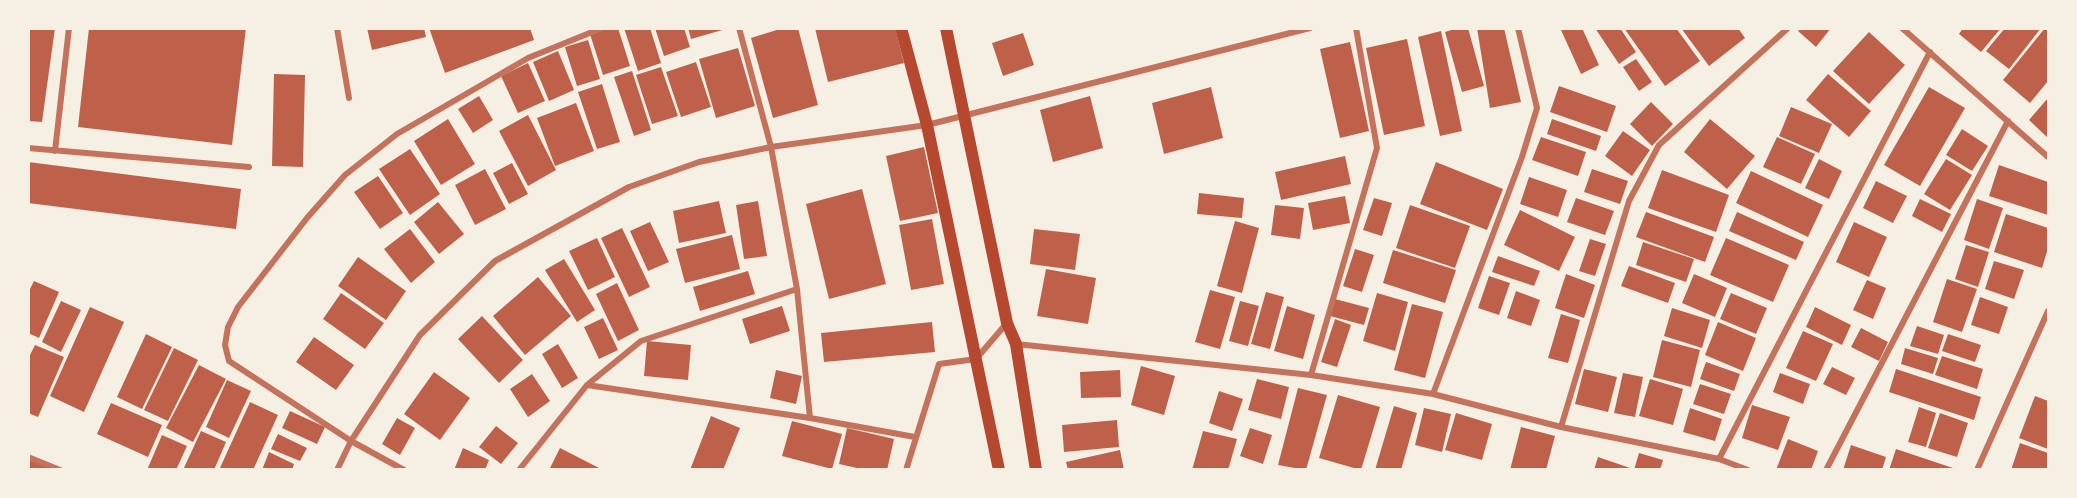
<!DOCTYPE html>
<style>
body{margin:0}
#map{position:relative;width:2077px;height:498px;overflow:hidden;background:#f6efe4;font-family:"Archivo Narrow",sans-serif}
canvas{display:block}
.frame{position:absolute;inset:0;border:30px solid #f6efe4;pointer-events:none}
</style>
<div id="map">
<canvas width="2077" height="498"></canvas>
<div class="frame"></div>
</div>
<script>
const g = document.querySelector('canvas').getContext('2d');
g.lineJoin = 'round';
function fillPath(path, color) { g.fillStyle = color; g.fill(path, 'evenodd'); }
const poly = rows => new Path2D(rows.map(r => 'M' + r).join(''));
function strokePath(path, color, width, dash) { g.strokeStyle = color; g.lineWidth = width; g.lineCap = dash ? 'butt' : 'round'; g.setLineDash(dash || []); g.stroke(path); }
fillPath(poly([
 [28,28,55,28,42,122,28,121],
 [89,28,246,28,232,145,78,127],
 [367,28,424,28,426,37,372,50],
 [429,28,530,28,534,40,445,73],
 [608,28,618,28,630,66,603,75,590,34],
 [624,28,650,28,661,63,638,71],
 [655,28,684,28,690,47,664,56],
 [688,28,726,28,726,29,691,39],
 [783,28,798,28,818,105,773,118,751,38],
 [815,28,895,28,904,63,828,82],
 [1457,28,1468,28,1484,86,1462,92,1445,32],
 [1477,28,1504,28,1521,102,1490,108],
 [1564,28,1582,28,1599,65,1581,74,1561,30],
 [1595,28,1620,28,1636,52,1619,64],
 [1624,28,1676,28,1700,61,1665,86],
 [1681,28,1738,28,1745,38,1709,66],
 [1801,28,1831,28,1816,47,1798,31],
 [1963,28,2001,28,1981,52,1959,34],
 [2005,28,2041,28,2009,69,1986,51],
 [2045,28,2048,28,2048,81,2030,103,2003,80],
 [1441,31,1462,131,1440,136,1418,37],
 [1869,32,1905,65,1869,104,1833,71],
 [1023,33,1034,65,1003,76,992,43],
 [1407,39,1425,126,1384,135,1366,48],
 [588,40,600,79,577,86,565,47],
 [1350,42,1369,131,1340,138,1320,49],
 [738,48,755,106,716,118,699,59],
 [558,51,574,90,549,101,533,62],
 [1636,59,1652,82,1639,91,1623,67],
 [696,62,711,107,681,117,666,72],
 [528,63,545,101,518,113,501,76],
 [661,67,678,116,652,124,636,75],
 [632,71,651,130,634,136,614,77],
 [274,74,305,75,303,167,272,166],
 [1828,74,1871,111,1849,137,1806,100],
 [602,84,620,142,597,149,578,92],
 [1559,86,1616,106,1607,132,1550,112],
 [1211,87,1223,138,1164,154,1152,103],
 [1929,87,1965,108,1920,186,1884,165],
 [479,96,493,120,473,133,458,109],
 [1090,96,1103,148,1053,162,1040,110],
 [2048,98,2048,138,2029,120],
 [1651,102,1673,124,1652,146,1630,124],
 [576,103,594,151,555,166,537,118],
 [1791,107,1832,124,1819,153,1779,136],
 [528,115,556,170,528,186,499,131],
 [448,119,475,164,441,185,414,141],
 [1552,119,1601,136,1596,151,1547,134],
 [1710,119,1755,156,1727,189,1684,152],
 [1962,129,1988,146,1972,171,1946,155],
 [1623,131,1650,150,1632,176,1605,156],
 [1541,137,1586,152,1578,176,1532,160],
 [1777,137,1815,154,1801,184,1763,167],
 [924,147,938,213,900,221,886,156],
 [410,149,440,194,410,215,379,169],
 [1345,156,1351,184,1281,200,1275,172],
 [1819,159,1842,171,1829,199,1805,188],
 [1946,159,1972,175,1950,210,1924,194],
 [28,162,241,189,236,229,28,203],
 [1436,162,1503,189,1487,230,1420,204],
 [512,163,528,194,509,204,493,173],
 [1999,165,2048,182,2048,215,1989,196],
 [485,169,506,209,475,225,455,185],
 [1592,169,1628,181,1620,204,1584,192],
 [1662,170,1729,195,1716,232,1648,208],
 [1751,171,1823,205,1808,237,1736,203],
 [378,176,403,213,380,229,354,192],
 [1529,177,1567,190,1558,217,1520,204],
 [1876,181,1907,196,1893,223,1863,208],
 [862,189,886,284,829,299,806,204],
 [1199,193,1244,198,1242,218,1197,214],
 [1345,196,1350,223,1313,230,1308,203],
 [1374,198,1392,203,1382,236,1363,230],
 [1576,198,1614,211,1605,235,1567,222],
 [1920,199,1951,214,1942,232,1912,216],
 [1977,199,2003,208,1989,249,1964,240],
 [719,201,726,233,679,243,673,211],
 [758,201,767,256,744,259,736,205],
 [438,202,464,234,439,254,414,222],
 [1275,205,1304,208,1300,239,1271,235],
 [1410,205,1470,226,1455,268,1396,248],
 [1520,210,1575,237,1559,271,1504,245],
 [1646,212,1714,237,1705,262,1636,237],
 [1737,212,1804,242,1796,260,1729,231],
 [2006,214,2048,228,2048,248,2042,268,1994,252],
 [932,219,944,284,911,290,899,225],
 [1235,221,1259,228,1242,293,1217,286],
 [650,222,669,262,648,271,630,231],
 [1854,222,1887,237,1869,277,1836,262],
 [622,228,650,287,629,297,601,238],
 [410,229,435,262,411,283,384,249],
 [1034,229,1080,234,1075,270,1030,264],
 [732,235,740,269,685,283,676,249],
 [597,238,615,277,588,290,569,251],
 [1726,238,1789,265,1773,302,1710,275],
 [1590,239,1606,244,1595,276,1579,271],
 [1643,242,1694,259,1686,282,1636,265],
 [1966,245,1989,252,1978,287,1955,279],
 [1355,249,1374,255,1362,292,1343,286],
 [1393,250,1456,270,1445,303,1383,283],
 [1498,256,1540,271,1534,286,1492,272],
 [358,257,406,291,386,320,338,286],
 [564,259,595,310,577,322,545,270],
 [1994,261,2024,270,2014,299,1985,289],
 [1629,266,1675,283,1668,303,1621,286],
 [1046,269,1096,278,1088,324,1037,316],
 [748,271,755,294,700,311,693,287],
 [1566,274,1595,285,1584,318,1555,308],
 [1694,274,1727,288,1715,317,1682,303],
 [1489,276,1510,283,1499,315,1478,308],
 [538,277,571,316,525,355,493,316],
 [1947,279,1977,289,1962,332,1933,322],
 [1867,280,1886,288,1873,319,1853,310],
 [34,281,59,292,39,338,28,333,28,293],
 [617,283,639,330,618,341,596,294],
 [1210,290,1235,297,1220,349,1195,342],
 [1516,291,1540,300,1531,326,1507,318],
 [1266,292,1284,297,1270,349,1251,344],
 [341,293,384,323,365,349,323,319],
 [1377,293,1408,302,1395,351,1363,341],
 [1731,293,1767,308,1756,334,1720,319],
 [1980,297,2008,307,1999,334,1971,325],
 [1335,299,1369,308,1364,325,1330,316],
 [61,301,81,310,61,352,42,342],
 [1240,301,1259,306,1248,346,1229,341],
 [1412,304,1443,312,1425,378,1394,370],
 [782,306,790,331,750,344,742,319],
 [1287,306,1315,315,1303,359,1274,351],
 [90,307,124,322,84,412,50,396],
 [1815,307,1851,325,1842,345,1806,327],
 [1672,308,1710,320,1702,348,1664,336],
 [1561,314,1580,320,1568,363,1548,358],
 [482,316,523,360,499,383,458,339],
 [603,318,618,350,599,359,584,327],
 [1335,319,1351,325,1337,367,1321,362],
 [932,322,935,352,824,362,821,333],
 [1718,322,1756,338,1743,371,1705,355],
 [1917,326,1944,335,1938,354,1910,346],
 [1861,328,1888,342,1879,361,1851,347],
 [1803,331,1833,344,1816,381,1786,368],
 [146,334,172,347,142,409,117,397],
 [1948,334,1981,345,1975,362,1942,351],
 [314,337,354,365,336,390,296,362],
 [1662,340,1700,350,1691,387,1653,377],
 [647,341,691,345,688,380,644,376],
 [558,344,578,378,562,388,542,354],
 [35,345,64,357,38,417,28,413,28,359],
 [174,348,198,360,168,421,144,410],
 [1905,348,1938,358,1933,374,1901,364],
 [1942,356,1983,369,1977,389,1935,375],
 [1706,362,1740,374,1734,391,1700,379],
 [199,365,226,379,193,442,166,428],
 [1141,366,1175,376,1164,415,1131,405],
 [1832,367,1855,378,1846,395,1823,384],
 [1584,369,1617,377,1608,412,1575,404],
 [1896,369,1981,397,1974,420,1889,392],
 [776,370,802,376,796,404,770,398],
 [1120,370,1121,397,1081,398,1080,372],
 [434,372,470,398,440,440,404,414],
 [1623,373,1643,377,1635,417,1614,413],
 [1780,373,1810,384,1803,404,1773,392],
 [532,374,550,401,528,417,510,389],
 [1257,379,1289,387,1281,419,1248,410],
 [1650,379,1683,389,1673,425,1639,416],
 [227,380,251,391,229,438,206,427],
 [1700,384,1731,394,1724,414,1693,404],
 [1298,388,1327,395,1306,470,1278,465],
 [1219,391,1243,399,1232,431,1209,423],
 [1338,395,1380,407,1361,470,1319,458],
 [2035,396,2048,401,2048,449,2019,438],
 [250,402,278,415,253,470,219,470],
 [111,403,162,425,148,457,97,434],
 [1752,405,1790,417,1778,450,1742,438],
 [1394,406,1417,413,1401,470,1375,470],
 [1919,407,1936,413,1926,447,1908,442],
 [1424,408,1451,414,1442,452,1415,445],
 [1690,408,1722,419,1715,441,1683,432],
 [290,411,325,427,317,444,282,428],
 [1456,413,1492,424,1482,460,1445,450],
 [1940,413,1968,423,1957,457,1928,448],
 [711,416,740,428,723,470,690,470],
 [397,418,415,428,400,455,382,444],
 [1117,420,1119,447,1064,452,1062,425],
 [792,421,842,434,832,469,782,456],
 [496,426,518,443,501,464,479,447],
 [1521,427,1555,436,1546,470,1510,470],
 [847,428,894,439,887,470,866,470,839,464],
 [1250,428,1272,435,1263,464,1240,456],
 [201,431,226,442,214,470,183,470],
 [1203,431,1237,439,1228,470,1192,470],
 [278,434,307,448,300,461,271,449],
 [162,435,187,446,176,470,147,470],
 [1788,439,1818,451,1811,470,1776,470],
 [2020,443,2048,453,2048,470,2011,470],
 [1851,445,1886,457,1882,470,1843,470],
 [463,448,489,460,485,470,454,470],
 [560,448,603,470,549,470],
 [1896,449,1956,469,1956,470,1889,470],
 [1120,450,1124,470,1068,470,1066,462],
 [269,452,294,464,292,470,262,470],
 [1639,453,1663,460,1660,470,1634,470],
 [1598,457,1633,469,1632,470,1594,470],
 [28,459,49,466,47,470,28,470]
]), '#bf614a');
strokePath(poly([
 [337,28,349,98],
 [739,28,771,147,797,289,810,418,915,437],
 [1902,28,2048,157],
 [28,148,249,167],
 [55,151,69,28],
 [1016,344,1311,375,1433,394,1561,427,1719,459,1748,470],
 [1311,375,1377,148,1356,28],
 [587,385,810,418],
 [1433,394,1522,157,1537,108,1518,28],
 [1561,427,1629,201,1659,145,1788,28],
 [28,457,60,470],
 [1719,459,1930,52],
 [337,470,351,441,420,335,495,261,629,187,699,162,771,147,927,125,1310,28],
 [404,470,351,441,229,361,225,345,228,327,238,307,307,218,345,175,397,134,528,58,602,28],
 [519,470,587,385,641,341,797,289],
 [906,470,939,364,976,359,1006,324],
 [1826,470,2008,121],
 [1977,470,2048,311]
]), '#c5725c', 6);
strokePath(poly([
 [901,28,927,125,999,470],
 [946,28,1007,323,1016,344,1036,470]
]), '#b5482f', 12);
</script>
